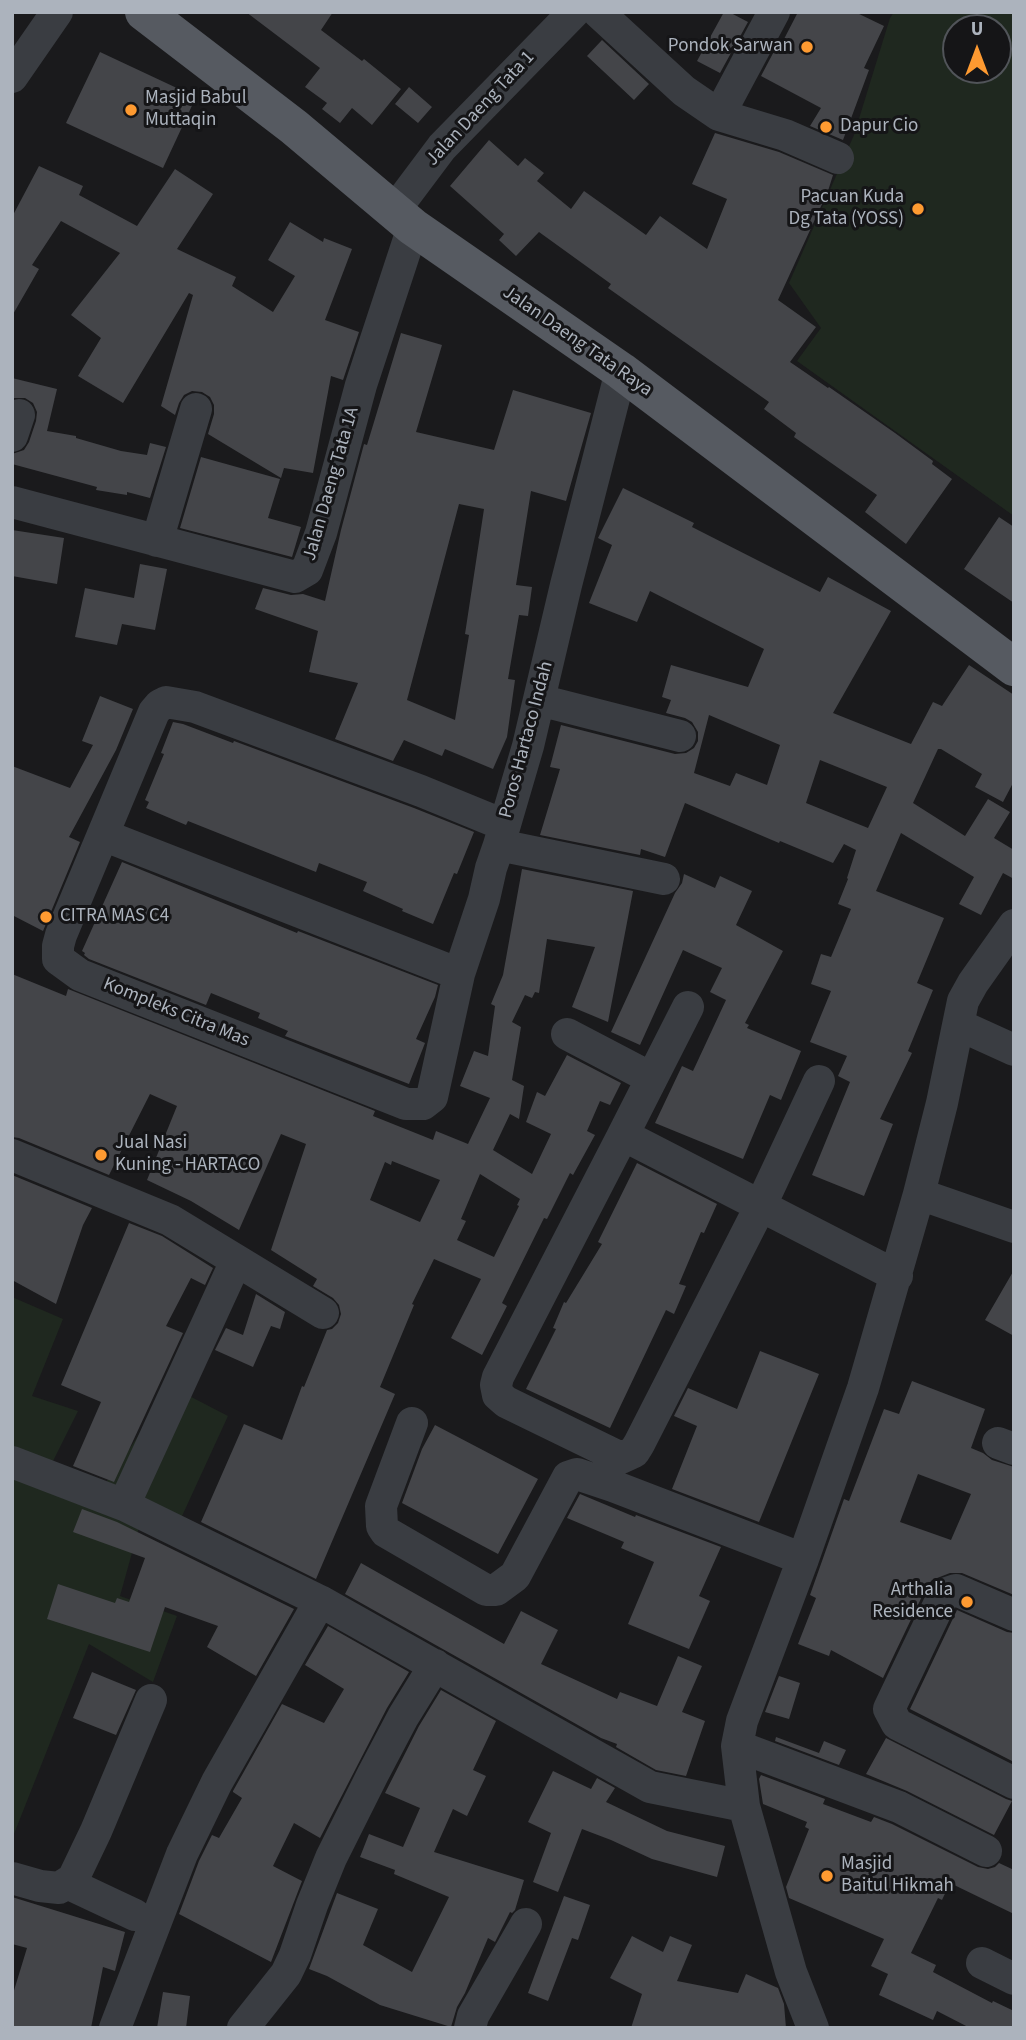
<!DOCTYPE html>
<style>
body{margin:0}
#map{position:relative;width:1026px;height:2040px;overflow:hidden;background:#1a1a1c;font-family:"Source Sans 3",sans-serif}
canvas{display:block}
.frame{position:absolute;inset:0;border:14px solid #acb3bd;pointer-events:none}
.north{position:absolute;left:942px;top:14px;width:70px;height:70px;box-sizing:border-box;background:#151517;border:2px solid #515459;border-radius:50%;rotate:0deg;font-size:19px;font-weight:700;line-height:28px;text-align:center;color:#acb3bd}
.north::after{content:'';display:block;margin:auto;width:24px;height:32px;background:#fe9a31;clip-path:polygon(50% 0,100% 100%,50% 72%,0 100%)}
</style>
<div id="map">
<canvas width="1026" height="2040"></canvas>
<div class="frame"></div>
<div class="north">U</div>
</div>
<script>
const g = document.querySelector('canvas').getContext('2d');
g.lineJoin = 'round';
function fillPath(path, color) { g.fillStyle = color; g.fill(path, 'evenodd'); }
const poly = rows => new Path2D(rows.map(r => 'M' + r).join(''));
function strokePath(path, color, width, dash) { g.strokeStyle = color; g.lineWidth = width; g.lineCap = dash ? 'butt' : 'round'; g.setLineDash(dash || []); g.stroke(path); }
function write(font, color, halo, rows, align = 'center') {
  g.font = font + ' "Source Sans 3",sans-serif'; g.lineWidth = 6; g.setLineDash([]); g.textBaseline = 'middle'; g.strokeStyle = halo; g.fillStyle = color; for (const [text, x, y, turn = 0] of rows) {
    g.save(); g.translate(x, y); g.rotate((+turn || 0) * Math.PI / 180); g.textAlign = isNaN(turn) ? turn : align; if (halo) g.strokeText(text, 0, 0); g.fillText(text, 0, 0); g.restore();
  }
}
fillPath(poly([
 [894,12,1014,12,1014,516,797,361,821,328,789,283,854,135,890,18],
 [956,28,998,28,998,70,956,70],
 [12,1297,63,1319,32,1396,78,1411,45,1477,98,1494,172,1387,228,1416,177,1527,142,1517,120,1596,177,1616,153,1682,89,1644,12,1839]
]), '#1f281f');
fillPath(poly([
 [246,12,333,12,321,30,362,61,364,59,401,89,372,125,352,108,340,123,322,109,327,103,305,87,320,68],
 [724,12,729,12,748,22,720,73,697,61],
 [798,12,855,12,884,26,864,68,869,70,843,140,810,126,821,108,761,76,780,40,783,41],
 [602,40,649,84,634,100,587,56],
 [100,52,196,97,163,168,66,123],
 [409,87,432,107,418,123,395,104],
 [715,133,779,152,833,175,828,191,778,300,816,327,790,362,828,388,829,387,895,433,933,461,932,464,952,479,906,544,865,512,877,495,794,437,796,433,764,409,769,402,608,288,611,284,539,232,516,256,499,240,504,234,450,186,489,140,518,166,525,158,544,173,537,181,571,209,584,191,646,235,660,216,707,249,727,199,692,184],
 [39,166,83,186,79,195,137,226,175,169,213,194,177,249,236,277,232,286,273,312,295,276,268,260,290,222,323,242,324,238,352,249,325,320,359,332,343,380,331,376,313,473,284,468,281,478,208,434,214,414,214,405,210,397,202,392,192,391,184,395,179,403,175,415,161,406,193,295,189,293,123,403,78,376,101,338,71,315,120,253,61,221,32,265,39,269,12,316,12,217],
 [401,333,442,345,416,432,494,450,513,390,591,413,566,501,531,491,516,585,532,587,528,616,519,615,508,679,515,680,507,737,493,769,445,749,442,756,404,740,393,761,335,739,358,683,309,672,318,631,255,609,263,588,291,595,303,594,325,601,341,530,364,444,367,445],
 [459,504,484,509,465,634,469,635,455,720,407,700],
 [12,378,57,389,47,431,76,436,76,438,121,451,147,455,150,443,166,447,150,498,127,492,127,495,96,490,97,487,12,464,12,454,24,450,29,442,36,421,37,412,33,403,25,398,12,398],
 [201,457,280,479,268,518,301,527,292,557,180,528],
 [623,488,694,523,692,527,820,592,828,577,891,611,833,713,911,744,933,702,942,706,969,665,1014,695,1014,781,1003,802,975,787,982,774,941,749,938,749,913,803,965,836,988,799,1010,812,994,838,1014,850,1014,879,1003,873,981,915,959,904,974,877,901,833,876,891,944,918,917,983,933,990,908,1051,912,1053,880,1119,893,1124,864,1196,812,1175,850,1082,838,1076,847,1056,810,1042,831,991,811,984,821,954,831,957,851,909,838,904,848,879,847,878,856,850,844,844,833,863,780,841,779,843,685,803,665,857,641,849,640,855,540,835,560,769,550,767,561,725,675,754,686,753,694,748,698,741,698,732,692,722,685,718,666,713,671,700,662,697,671,665,748,687,764,649,650,591,637,622,589,603,612,545,598,538],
 [709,715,780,745,767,785,736,773,730,786,694,773],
 [820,760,887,787,868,828,806,803],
 [999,517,1014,527,1014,603,964,569],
 [12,530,64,538,57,584,12,576],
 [140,564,167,569,155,630,122,624,117,645,75,637,85,588,134,598],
 [100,696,133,709,116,750,69,837,80,842,43,931,12,915,12,766,70,788,93,745,82,741],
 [173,722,183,724,233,743,234,741,414,808,474,832,457,874,454,873,433,924,402,911,403,909,363,891,367,882,319,863,316,872,188,821,186,825,146,808,149,802,145,800,164,754,161,753],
 [122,862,297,933,298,931,438,985,435,997,416,1039,425,1043,409,1084,285,1036,288,1031,258,1018,260,1013,211,993,206,1005,89,959,84,955,85,953,82,951],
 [522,869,633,891,608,1022,572,1007,595,947,547,939,539,993,535,992,532,998,525,995,512,1022,521,1027,512,1080,524,1086,519,1119,510,1114,493,1150,532,1174,551,1134,526,1122,537,1092,545,1096,567,1055,621,1083,610,1105,600,1101,587,1131,595,1135,573,1175,570,1173,547,1219,544,1218,502,1303,507,1306,482,1355,451,1338,481,1279,434,1259,412,1304,414,1305,380,1387,395,1394,316,1579,201,1522,244,1424,282,1440,302,1386,304,1387,327,1330,332,1329,338,1323,341,1314,339,1305,333,1298,313,1286,317,1279,271,1250,306,1144,281,1134,239,1230,191,1201,147,1180,177,1106,150,1094,109,1175,19,1138,12,1137,12,974,66,996,68,989,375,1111,373,1116,433,1140,436,1131,468,1144,490,1098,460,1086,474,1051,488,1056,495,1006,491,1004,503,975],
 [392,1161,440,1180,420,1222,370,1200,385,1162,391,1165],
 [480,1174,520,1199,517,1205,519,1206,494,1257,457,1240,466,1221,461,1219],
 [684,874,715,888,720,876,752,891,736,925,783,951,745,1023,749,1025,747,1028,801,1051,781,1100,770,1095,743,1159,655,1123,682,1066,693,1071,726,1000,710,992,722,968,683,950,640,1045,611,1032,675,893,682,883],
 [637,1163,717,1204,704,1233,701,1232,679,1284,686,1286,674,1314,666,1310,610,1428,526,1389,556,1329,553,1328,564,1302,566,1303,602,1244,598,1242],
 [12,1175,92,1208,83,1225,56,1304,12,1280],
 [129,1223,162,1236,213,1268,205,1285,191,1278,166,1326,183,1333,114,1482,73,1466,101,1402,61,1385],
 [1014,1270,1014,1336,985,1320],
 [256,1294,285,1312,280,1329,271,1326,253,1367,215,1350,226,1328,243,1335],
 [760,1351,819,1374,759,1522,672,1489,697,1426,674,1416,688,1388,737,1409],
 [912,1381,985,1409,971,1448,983,1453,992,1460,1014,1467,1014,1595,962,1573,950,1573,932,1580,927,1586,883,1678,831,1650,829,1656,798,1644,816,1598,810,1595,844,1499,849,1501,884,1409,899,1414],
 [918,1474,971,1494,951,1540,900,1522],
 [435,1425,538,1479,498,1554,402,1503,422,1449],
 [580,1494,635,1517,636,1515,721,1547,699,1596,710,1601,689,1649,628,1624,654,1562,621,1548,624,1542,567,1518],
 [82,1509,117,1522,294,1609,256,1676,207,1647,218,1626,165,1607,150,1652,47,1619,58,1584,115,1603,117,1598,129,1602,145,1558,73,1532],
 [361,1563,504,1644,521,1611,558,1630,541,1664,617,1699,620,1692,657,1706,678,1656,702,1666,682,1712,705,1721,686,1776,656,1770,616,1747,617,1744,601,1738,345,1594],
 [957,1610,1007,1632,1014,1633,1014,1762,910,1709],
 [328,1626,409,1672,387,1708,320,1838,294,1823,273,1866,302,1881,271,1962,179,1914,199,1861,212,1835,219,1838,242,1798,233,1792,233,1791,282,1704,324,1723,344,1689,305,1665],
 [92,1672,136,1690,116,1735,73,1718],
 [779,1676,800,1683,789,1719,765,1712],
 [441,1690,496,1721,473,1770,486,1776,467,1816,453,1809,434,1852,524,1880,515,1910,512,1913,510,1912,495,1942,488,1938,465,1993,457,2007,451,2027,380,2005,327,1976,309,1969,337,1893,378,1909,363,1945,412,1972,449,1897,394,1874,395,1870,360,1857,369,1834,403,1847,420,1808,385,1793,419,1726],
 [776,1737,819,1753,824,1741,846,1750,839,1765,775,1741],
 [886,1738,1006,1799,1012,1801,994,1835,907,1791,866,1774],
 [553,1771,591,1789,597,1778,615,1788,606,1802,667,1831,725,1846,717,1877,652,1859,611,1840,582,1829,558,1892,533,1882,551,1833,528,1822],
 [761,1775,825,1799,823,1804,871,1822,874,1817,892,1824,978,1867,988,1869,995,1867,999,1863,1014,1870,1014,1914,950,1883,942,1900,938,1898,911,1953,936,1965,933,1972,992,2003,993,2001,1014,2011,1014,2028,970,2028,937,2011,933,2020,879,1995,888,1974,871,1966,884,1939,789,1898,786,1887,809,1829,805,1827,807,1822,763,1804,759,1779],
 [564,1896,590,1905,578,1940,572,1938,548,2001,528,1993],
 [12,1897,125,1932,115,1971,103,1967,91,2028,12,2028,12,1997,27,1948,12,1944],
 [632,1936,663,1952,670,1936,692,1945,677,1981,738,1993,746,1974,778,1988,784,2004,786,2028,631,2028,642,1994,610,1978],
 [163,1992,190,1996,186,2028,157,2028]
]), '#444549');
strokePath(poly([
 [598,12,684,91,719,115],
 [774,12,719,115,785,135,838,158],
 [12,77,57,12],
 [394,211,442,147,574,12],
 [12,436,19,415],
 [12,502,295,577,307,570,321,533,361,385,413,227],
 [157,541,196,409],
 [539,700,680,736],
 [504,825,421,791,195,707,166,702,160,705,154,712,61,935,58,946,58,959,80,975,406,1104,423,1104,432,1097,459,974,484,899,491,868,499,845,528,746,566,585,621,371],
 [103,835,459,974],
 [499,845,664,879],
 [688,1007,623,1135,897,1276],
 [959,1025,1014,1050],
 [567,1034,651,1078],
 [623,1135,498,1377,496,1385,498,1395,506,1402,621,1458,634,1452,639,1444,760,1207,819,1081],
 [12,1155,170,1220,323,1313],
 [919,1194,1014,1227],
 [412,1423,381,1506,382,1526,386,1532,486,1590,496,1590,515,1576,568,1477,577,1474,613,1486,803,1559],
 [998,1443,1014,1449],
 [12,1462,124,1505,320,1601,650,1787,744,1806],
 [124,1505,236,1261],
 [1014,1615,956,1590,944,1594,889,1709,897,1724,1014,1783],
 [737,1746,899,1807,986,1851],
 [12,1878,40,1886,59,1888,73,1879,96,1831,151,1700],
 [67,1883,135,1915],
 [982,1963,1014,1979],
 [115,2028,182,1854,217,1782,320,1601],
 [243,2028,286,1974,295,1955,312,1905,331,1858,373,1774,403,1717,435,1665],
 [470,2028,473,2016,526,1924],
 [813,2028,791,1972,744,1806,737,1746,742,1721,803,1559,863,1388,919,1194,942,1103,963,1001,973,983,1014,925]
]), '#3a3d42', 32);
strokePath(poly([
 [144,12,294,127,413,227,621,371,1014,667]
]), '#565a61', 38);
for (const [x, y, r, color] of [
 [807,47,7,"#fe9a31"],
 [131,110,7,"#fe9a31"],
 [826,127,7,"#fe9a31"],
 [918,209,7,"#fe9a31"],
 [46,917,7,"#fe9a31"],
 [101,1155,7,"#fe9a31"],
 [967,1602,7,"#fe9a31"],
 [827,1876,7,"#fe9a31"]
]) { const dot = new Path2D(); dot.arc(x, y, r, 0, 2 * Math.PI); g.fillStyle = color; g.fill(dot); strokePath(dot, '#151517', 2.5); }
write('19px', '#acb3bd', '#151517', [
 ["Pondok Sarwan",793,47,"right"],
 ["Masjid Babul",145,99],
 ["Muttaqin",145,121],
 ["Dapur Cio",840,127],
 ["Pacuan Kuda",904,198,"right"],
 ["Dg Tata (YOSS)",904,220,"right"],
 ["CITRA MAS C4",60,917],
 ["Jual Nasi",115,1144],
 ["Kuning - HARTACO",115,1166],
 ["Arthalia",953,1591,"right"],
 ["Residence",953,1613,"right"],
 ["Masjid",841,1865],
 ["Baitul Hikmah",841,1887]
], 'left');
write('19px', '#acb3bd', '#151517', [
 ["Jalan Daeng Tata 1",481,109,-47],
 ["Jalan Daeng Tata Raya",577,342,35],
 ["Jalan Daeng Tata 1A",332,484,-74],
 ["Poros Hartaco Indah",527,740,-75],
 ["Kompleks Citra Mas",176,1013,22]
]);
</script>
